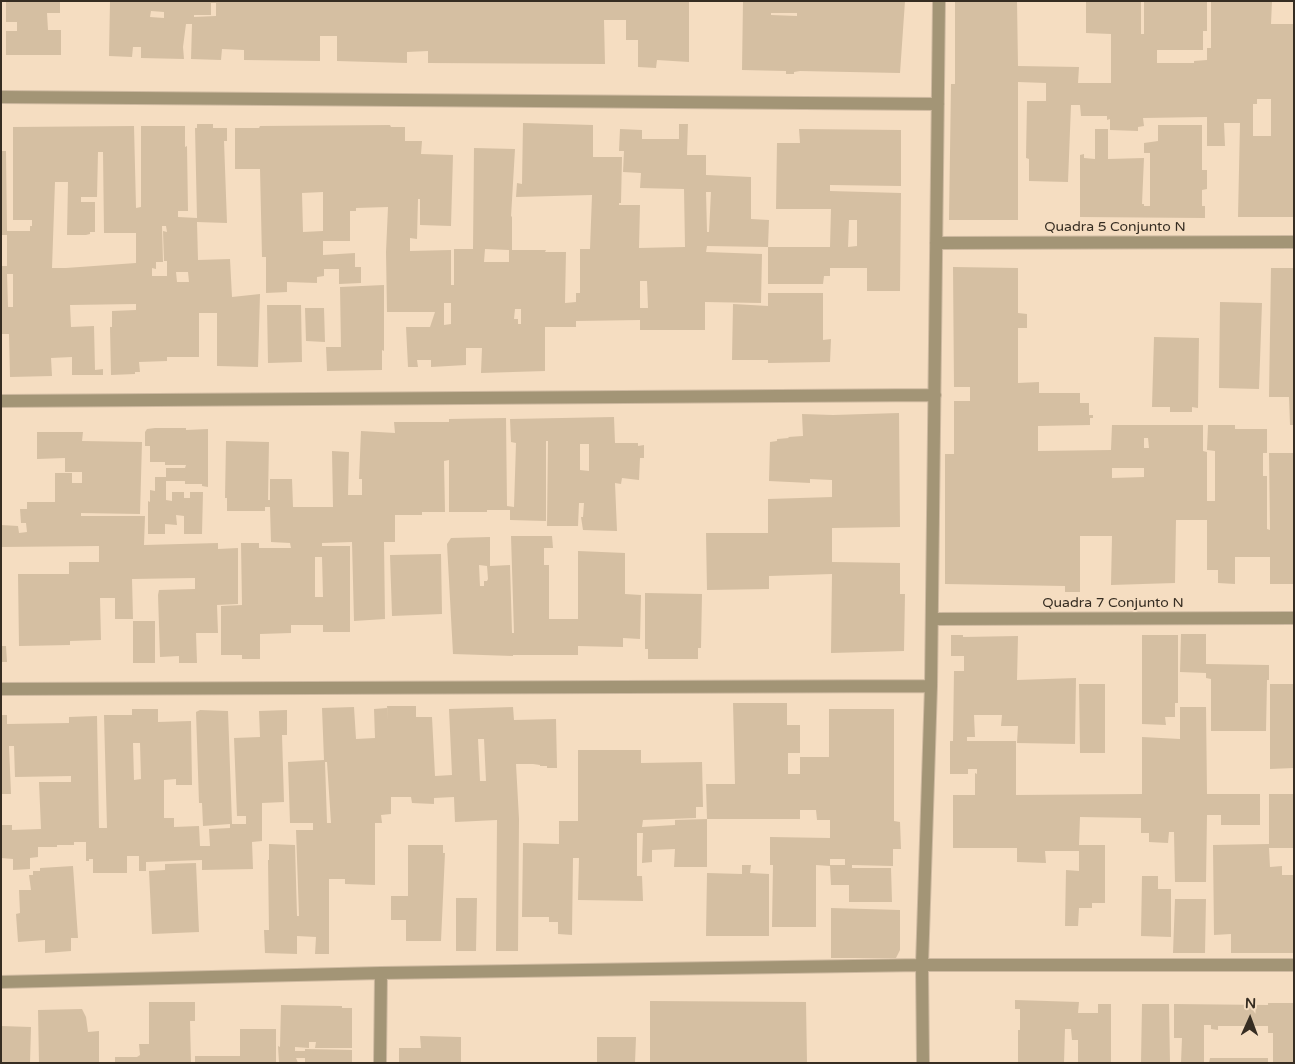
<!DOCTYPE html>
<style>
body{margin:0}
#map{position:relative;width:1295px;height:1064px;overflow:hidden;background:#f5ddc1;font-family:"Varela Round",sans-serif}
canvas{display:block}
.frame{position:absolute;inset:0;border:2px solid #362d22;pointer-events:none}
.north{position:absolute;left:1225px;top:994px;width:50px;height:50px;-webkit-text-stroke:4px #f5ddc1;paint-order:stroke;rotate:2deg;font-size:14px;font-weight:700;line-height:20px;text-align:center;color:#362d22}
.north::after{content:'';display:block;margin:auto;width:18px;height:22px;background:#362d22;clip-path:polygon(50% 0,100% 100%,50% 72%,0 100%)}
</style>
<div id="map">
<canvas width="1295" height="1064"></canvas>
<div class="frame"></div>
<div class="north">N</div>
</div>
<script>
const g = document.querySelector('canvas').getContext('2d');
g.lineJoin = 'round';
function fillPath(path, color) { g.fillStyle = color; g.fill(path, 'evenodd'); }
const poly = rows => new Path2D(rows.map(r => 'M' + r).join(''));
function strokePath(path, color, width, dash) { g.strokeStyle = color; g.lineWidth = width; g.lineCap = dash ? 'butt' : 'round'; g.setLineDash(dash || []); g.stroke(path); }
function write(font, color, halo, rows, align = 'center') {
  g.font = font + ' "Varela Round",sans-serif'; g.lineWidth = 4; g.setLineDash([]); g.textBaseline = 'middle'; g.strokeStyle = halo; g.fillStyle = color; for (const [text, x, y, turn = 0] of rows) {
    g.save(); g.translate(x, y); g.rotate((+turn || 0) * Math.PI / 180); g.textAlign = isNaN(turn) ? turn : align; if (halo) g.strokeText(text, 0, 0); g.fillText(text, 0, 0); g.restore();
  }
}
fillPath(poly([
 [6,1,60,1,60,13,47,13,48,30,61,30,61,55,6,55,6,31,17,31,17,22,6,22],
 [110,1,689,1,689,62,657,60,656,68,638,67,638,40,626,40,626,20,604,20,605,64,428,63,428,51,407,52,407,63,337,61,337,36,320,36,320,61,244,60,244,50,222,49,221,60,191,59,192,24,186,24,183,47,184,59,141,58,141,47,133,47,132,57,109,56],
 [211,3,216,3,216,16,194,17,194,15,211,15],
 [151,11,164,12,164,18,150,17],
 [743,1,905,1,900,73,800,71,794,72,794,74,786,74,786,71,742,70],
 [771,13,797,13,797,16,771,15],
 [955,1,1017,1,1018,66,1079,67,1078,83,1111,83,1111,34,1086,33,1086,1,1141,1,1141,34,1144,34,1144,1,1207,1,1207,31,1203,31,1203,50,1157,50,1157,63,1194,63,1194,61,1207,60,1207,48,1211,48,1211,1,1272,1,1271,24,1294,24,1294,217,1238,217,1240,123,1224,123,1225,146,1207,146,1207,117,1143,118,1144,126,1138,127,1138,131,1110,130,1110,119,1107,120,1107,116,1081,116,1080,105,1071,105,1068,182,1029,181,1029,159,1026,158,1027,101,1046,101,1046,83,1018,82,1018,220,949,220,951,84,955,84],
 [1257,99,1271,99,1271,136,1253,136,1253,104,1257,104],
 [523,123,593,125,593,157,622,157,621,203,619,203,619,205,640,205,639,248,685,247,684,189,640,188,641,173,623,172,624,151,619,151,620,129,642,130,642,139,679,139,679,124,688,124,687,155,706,155,706,175,751,177,751,219,769,220,768,247,707,246,706,252,762,254,761,303,705,302,705,330,640,330,640,320,576,321,576,327,545,327,545,371,481,373,482,348,466,348,466,365,431,367,431,360,417,360,418,367,408,367,406,327,430,327,435,312,387,312,386,252,388,207,356,208,356,211,350,211,350,241,323,241,323,255,355,253,355,267,361,267,361,283,339,284,339,269,324,269,324,276,317,277,317,283,287,282,287,292,266,293,266,257,262,257,260,169,235,169,235,128,259,128,260,126,390,125,391,127,405,127,405,141,422,141,421,154,453,155,451,226,420,225,420,199,418,199,417,239,410,238,410,251,451,250,451,285,454,285,454,249,473,249,474,148,515,149,511,217,512,216,512,250,546,250,545,252,566,252,565,303,576,302,576,293,580,293,580,249,590,249,592,195,516,197,517,183,522,184],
 [323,192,323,231,303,232,302,193],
 [706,192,711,192,709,232,707,232],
 [485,249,509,250,509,262,484,262],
 [640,281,647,281,648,308,640,308],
 [444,303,451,303,451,324,444,325],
 [515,309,521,309,521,324,518,324,518,319,514,319],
 [197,124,213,124,213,128,227,128,227,141,224,141,227,223,197,222,198,260,230,259,232,297,260,294,258,367,217,366,217,313,199,313,199,357,167,357,167,361,139,362,140,372,135,372,135,374,111,375,110,327,112,327,112,311,136,310,136,304,70,305,71,327,94,326,95,370,103,369,103,375,72,375,72,357,51,358,52,376,10,377,9,334,1,334,1,266,7,266,7,235,1,235,1,151,6,151,7,231,30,231,30,226,32,226,32,220,13,220,13,127,134,126,136,208,141,207,141,126,185,126,185,147,187,146,188,211,178,211,178,217,197,218,195,128,197,128],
 [98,152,103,152,104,233,136,233,136,263,66,268,52,268,55,182,68,182,67,235,86,235,90,234,90,232,95,232,95,202,81,202,81,197,97,197],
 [162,226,166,226,167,232,163,231,164,261,167,261,167,276,152,276,152,268,156,269,156,262,163,262],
 [176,272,188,272,189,282,177,282],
 [7,274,13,274,13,307,8,307],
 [1158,125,1202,125,1202,170,1207,170,1207,189,1202,190,1202,206,1205,206,1205,218,1080,217,1080,155,1084,154,1084,158,1095,159,1095,129,1108,129,1108,159,1144,158,1142,204,1144,204,1144,206,1150,206,1150,153,1144,153,1144,143,1158,141],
 [799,129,901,130,901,186,830,185,830,191,901,193,900,291,867,291,867,268,830,268,830,276,824,276,823,284,768,284,768,247,830,247,831,209,776,209,777,143,800,143],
 [849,220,857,220,857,246,848,247],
 [953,267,1018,268,1018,313,1027,314,1027,328,1018,328,1018,383,1039,382,1039,393,1080,393,1080,403,1089,403,1089,415,1093,415,1093,418,1090,418,1090,425,1038,426,1038,451,1111,450,1112,425,1203,425,1203,451,1207,452,1207,501,1215,501,1215,451,1207,450,1208,425,1235,425,1235,429,1267,429,1267,453,1263,453,1263,476,1267,476,1267,529,1270,530,1269,453,1294,453,1294,584,1270,584,1270,557,1235,557,1235,584,1218,583,1218,570,1207,570,1207,520,1176,520,1175,583,1111,585,1112,536,1080,536,1080,592,1065,592,1065,586,945,584,945,454,954,454,954,401,970,401,970,387,954,387],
 [1144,438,1148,438,1149,448,1144,448],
 [1112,468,1144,468,1144,477,1112,478],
 [1271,268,1294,268,1294,425,1290,425,1289,397,1269,397],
 [384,285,384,351,382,350,382,370,327,371,326,347,341,347,340,287],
 [768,293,823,293,823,340,831,339,830,362,768,363,768,360,732,360,733,304,768,306],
 [1220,302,1262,303,1259,389,1219,388],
 [267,305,301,305,302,362,268,363],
 [305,308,324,308,325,342,306,341],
 [1154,337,1199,338,1198,408,1192,407,1192,412,1170,412,1170,407,1152,407],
 [899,413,900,527,832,528,832,562,900,563,900,594,905,594,904,651,831,653,832,574,769,576,769,589,707,590,706,533,768,533,768,499,832,497,832,480,810,479,810,483,769,481,770,442,777,441,777,439,789,438,788,437,803,436,802,414,833,415],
 [614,417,615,443,638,443,638,446,644,445,644,458,640,458,639,480,622,478,621,484,615,483,617,531,583,530,581,517,583,517,584,503,579,503,578,526,547,526,548,441,546,441,546,521,510,520,510,510,487,510,487,512,449,512,449,460,444,461,445,512,422,512,422,515,395,515,395,542,384,542,385,619,354,621,352,542,322,543,322,546,350,546,350,632,323,632,323,625,291,625,291,633,260,634,260,659,242,659,242,655,221,655,221,606,242,605,241,543,259,543,259,548,291,548,290,543,271,542,270,507,265,507,265,511,227,511,227,498,225,498,226,441,269,442,268,500,270,500,270,479,292,479,293,507,333,507,332,451,349,452,348,495,362,495,362,479,359,479,361,431,395,433,394,422,449,422,449,419,506,418,507,506,514,507,516,443,511,442,510,419],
 [580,444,589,444,589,471,580,470],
 [315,557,322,557,323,597,315,597],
 [155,428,186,428,186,430,208,429,208,487,202,486,202,484,185,484,185,481,166,481,166,500,172,501,172,492,184,492,184,498,190,498,190,492,203,492,202,534,184,534,184,516,176,515,177,525,165,524,165,534,148,534,148,501,150,502,150,490,155,491,155,477,166,477,166,468,185,468,186,465,165,465,165,462,150,462,150,446,145,446,145,432,147,429],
 [37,432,83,432,82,441,142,442,140,514,81,513,81,516,145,516,144,545,218,543,218,549,238,548,238,604,217,605,218,633,196,633,197,663,179,663,179,656,160,657,158,595,159,590,195,589,195,578,132,579,133,619,115,619,115,598,100,598,101,640,70,641,70,645,19,646,18,574,69,574,69,562,99,562,99,546,1,547,1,525,18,526,19,533,27,532,26,523,21,523,20,509,27,509,27,502,55,502,55,473,72,473,72,483,82,483,82,472,65,472,65,458,37,459],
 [511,536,552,536,553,548,544,548,544,565,549,565,549,619,578,619,578,551,625,553,625,594,641,595,640,639,623,638,623,647,578,646,578,655,513,655,513,656,453,654,447,544,451,538,490,537,490,566,510,565,512,633,514,633],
 [479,565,487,566,488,579,487,581,484,581,484,586,480,586],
 [441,554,442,614,392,616,390,555],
 [645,593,702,594,701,648,698,648,698,659,648,659,648,649,645,649],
 [133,621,155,621,155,663,133,663],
 [1181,634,1206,634,1206,664,1269,665,1269,680,1267,680,1266,731,1211,731,1211,679,1206,678,1206,673,1180,672],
 [951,635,963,635,963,637,1018,636,1017,680,1076,678,1075,744,1017,743,1018,726,1001,726,1002,715,974,715,975,737,967,737,967,741,1016,741,1016,795,1142,794,1142,737,1180,739,1180,707,1206,707,1207,794,1260,794,1260,825,1221,825,1221,815,1207,815,1206,882,1175,882,1174,832,1169,832,1168,843,1149,842,1149,833,1141,833,1141,818,1080,817,1079,845,1105,845,1105,903,1092,903,1092,908,1079,908,1078,926,1065,926,1066,870,1079,871,1079,851,1045,851,1046,863,1017,862,1017,848,953,848,953,795,975,795,975,773,977,774,977,769,968,769,968,774,950,774,950,741,953,741,954,671,964,671,964,656,951,656],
 [1142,635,1178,635,1178,703,1175,703,1175,717,1165,717,1166,725,1142,724],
 [1,646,6,646,7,662,1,662],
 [1079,684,1105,684,1105,753,1080,753],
 [1270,684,1294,684,1294,768,1270,769],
 [733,703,787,703,787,725,800,725,800,753,788,753,788,774,800,774,800,757,829,757,829,709,894,709,894,821,900,822,901,849,893,849,893,866,852,865,852,868,891,868,892,902,849,902,849,885,831,885,830,866,816,865,816,927,772,927,773,865,770,865,770,837,830,838,830,820,817,820,816,810,800,810,800,819,707,819,706,784,735,784],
 [830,859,845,859,845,865,830,865],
 [387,706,416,706,416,717,432,717,435,776,452,775,449,709,513,707,514,720,556,719,557,768,547,768,547,766,540,766,540,765,533,764,516,764,519,819,518,951,496,951,497,820,455,822,454,797,434,798,434,804,412,803,411,797,391,797,391,814,381,815,382,823,375,823,375,885,345,884,345,879,329,879,329,954,315,954,316,937,297,936,297,954,265,953,264,930,269,930,268,860,269,860,269,844,295,845,297,916,299,916,296,830,313,830,313,823,290,823,288,762,324,760,322,708,354,707,356,739,375,738,374,709,387,708,388,721],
 [478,739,484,739,486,781,480,781],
 [325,762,327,762,331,823,327,823],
 [132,709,158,709,158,722,191,721,192,785,176,785,176,779,164,780,164,818,174,818,174,827,199,826,200,846,210,846,209,829,230,828,230,824,203,826,202,803,199,803,196,712,200,710,228,711,232,824,246,824,246,816,237,816,234,738,260,737,259,711,287,710,287,735,282,735,284,802,262,803,262,841,252,842,253,869,202,870,202,860,146,862,146,871,139,871,139,856,127,856,127,873,93,873,93,859,89,859,89,861,86,861,86,842,74,842,74,845,57,845,57,847,38,847,38,857,30,858,30,869,13,870,13,859,1,858,1,825,12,825,12,830,41,829,39,782,71,782,71,776,15,777,14,746,9,746,11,794,1,794,1,715,7,715,7,724,69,723,69,717,97,716,99,828,107,828,104,715,132,715],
 [133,743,140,743,141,779,134,780],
 [578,750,641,750,641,763,702,762,703,807,696,807,696,818,643,820,642,827,675,825,675,820,707,819,707,867,674,867,675,849,652,850,652,862,642,863,643,833,637,833,637,876,642,876,643,901,578,900,579,858,573,858,572,935,558,934,558,922,549,922,549,917,522,917,523,843,559,844,559,821,578,821],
 [1269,794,1294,794,1293,848,1269,848,1270,867,1282,866,1282,875,1294,875,1294,953,1231,953,1231,934,1214,935,1213,845,1269,844],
 [408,845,443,845,443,853,445,853,441,941,406,941,406,920,391,920,391,896,408,896],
 [196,863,199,932,152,934,149,871,165,870,165,864],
 [742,865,751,865,750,873,769,874,769,936,706,936,707,873,742,874],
 [73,866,78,938,71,938,71,951,45,953,45,940,18,942,16,914,20,913,19,890,31,890,29,875,33,875,33,871,40,871,40,868],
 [1142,876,1158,876,1158,889,1171,889,1171,937,1141,936],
 [456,898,477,898,476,951,456,951],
 [1175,899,1206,899,1205,953,1173,953],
 [831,908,900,910,900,950,896,958,831,958],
 [1015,1000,1079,1002,1078,1013,1098,1013,1098,1004,1111,1004,1111,1063,1078,1063,1078,1040,1072,1040,1071,1029,1065,1029,1064,1063,1018,1063,1018,1030,1020,1030,1020,1009,1015,1009],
 [650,1001,806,1002,807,1063,650,1063],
 [149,1002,195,1002,195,1021,190,1021,191,1063,115,1063,115,1057,137,1057,140,1055,139,1044,149,1044],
 [1268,1003,1294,1003,1294,1063,1273,1063,1273,1033,1268,1033,1268,1026,1218,1026,1218,1030,1211,1029,1211,1025,1204,1025,1204,1063,1181,1063,1182,1038,1174,1038,1174,1004,1268,1005],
 [1142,1004,1169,1004,1170,1063,1141,1063],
 [281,1005,342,1006,342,1008,352,1008,352,1048,315,1048,316,1042,309,1042,309,1048,295,1047,295,1051,305,1051,305,1049,352,1050,352,1063,305,1063,305,1058,296,1058,298,1063,279,1063,278,1046,280,1047],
 [82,1009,86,1017,88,1032,99,1031,99,1063,39,1063,38,1010],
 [1,1026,31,1027,30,1063,1,1063],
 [240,1029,276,1029,276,1063,195,1063,195,1056,240,1056],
 [420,1036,461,1037,461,1063,399,1063,399,1048,421,1048],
 [597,1037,636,1037,635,1063,597,1063],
 [1210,1058,1268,1058,1268,1063,1209,1063]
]), '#d5bfa2');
const minor = poly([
 [1,97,938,104],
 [936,243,1294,242],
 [1,401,935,395],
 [932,619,1294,618],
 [1,689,931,686],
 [1,982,381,973,922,965,1294,965],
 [380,1063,381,973],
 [923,1063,922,965,931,686,939,1]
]);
strokePath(minor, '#cfbaa1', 14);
strokePath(minor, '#a39576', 12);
write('14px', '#362d22', '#f5ddc1', [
 ["Quadra 5 Conjunto N",1115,227],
 ["Quadra 7 Conjunto N",1113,603]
]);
</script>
